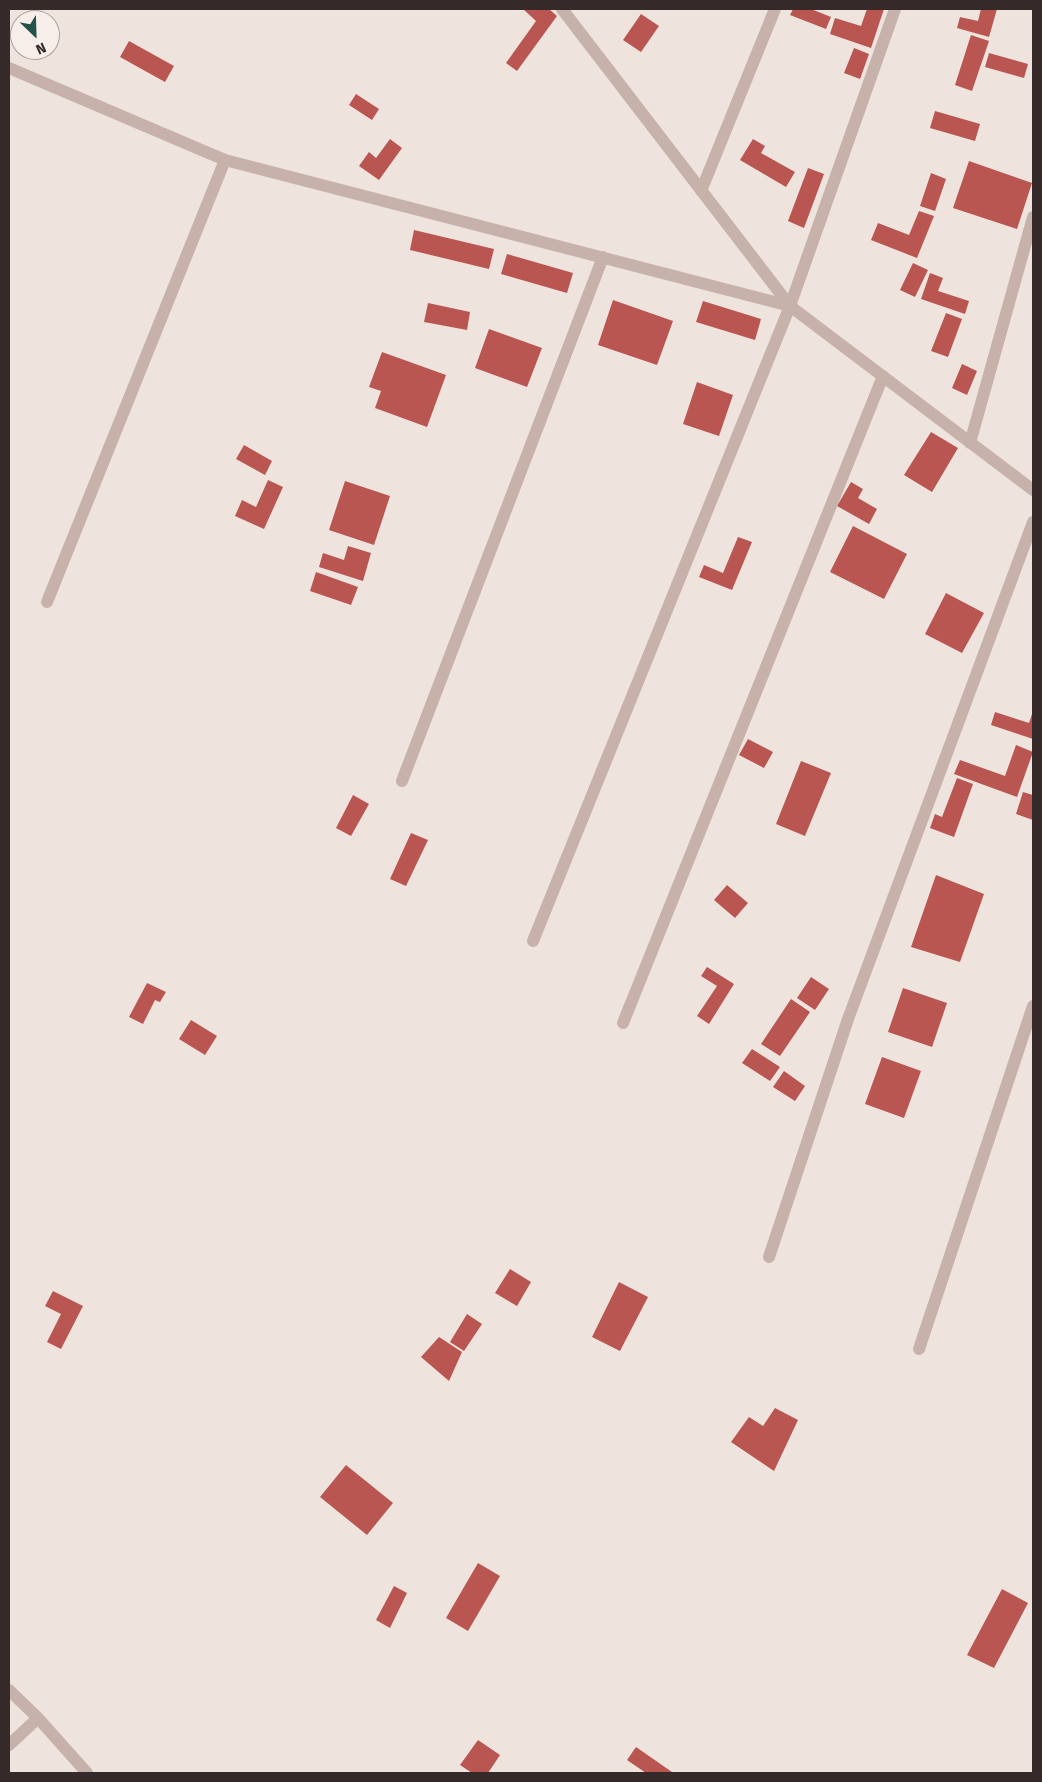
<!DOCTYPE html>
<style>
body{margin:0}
#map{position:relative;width:1042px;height:1782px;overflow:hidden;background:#efe3dd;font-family:"Fira Sans",sans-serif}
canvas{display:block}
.frame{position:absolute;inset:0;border:10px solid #352a29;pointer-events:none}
.north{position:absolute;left:10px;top:10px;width:50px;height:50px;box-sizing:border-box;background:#f8eee9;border:1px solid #aaa09c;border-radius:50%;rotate:156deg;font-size:14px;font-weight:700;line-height:20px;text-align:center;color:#352a29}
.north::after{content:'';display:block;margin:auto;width:18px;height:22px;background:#23524b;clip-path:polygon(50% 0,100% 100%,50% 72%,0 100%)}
</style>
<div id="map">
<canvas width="1042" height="1782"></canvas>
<div class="frame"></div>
<div class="north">N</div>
</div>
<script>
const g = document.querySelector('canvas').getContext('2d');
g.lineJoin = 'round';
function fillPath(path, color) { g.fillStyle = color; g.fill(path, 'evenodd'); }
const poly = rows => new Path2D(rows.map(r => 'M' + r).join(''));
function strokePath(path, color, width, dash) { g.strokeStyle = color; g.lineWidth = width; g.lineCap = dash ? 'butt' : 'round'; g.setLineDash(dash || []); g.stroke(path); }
fillPath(poly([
 [523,9,549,9,557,16,517,71,506,63,536,21],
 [793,9,811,9,831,17,826,29,790,15],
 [867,9,884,9,871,48,830,34,835,18,861,26],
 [981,9,997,9,989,37,957,28,960,17,978,21],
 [641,14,659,26,641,52,623,40],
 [971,35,989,41,972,91,955,85],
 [129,41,174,66,165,82,120,57],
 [854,48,869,54,860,79,844,73],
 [989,53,1028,64,1024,78,985,67],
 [356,94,379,109,372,120,349,105],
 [935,111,980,124,975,141,930,128],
 [390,139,402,148,379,180,359,166,369,152,376,158],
 [753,139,765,146,761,153,795,172,786,187,740,160],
 [969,161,1032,183,1017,229,953,208],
 [808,168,824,174,804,228,788,221],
 [931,173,946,179,935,211,920,206],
 [919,211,934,216,917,258,871,240,878,223,909,235],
 [414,230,494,249,489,269,410,250],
 [507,254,573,273,567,293,501,274],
 [913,263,928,270,915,297,900,290],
 [930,273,943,278,938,291,969,301,965,314,921,299],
 [613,300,673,321,657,365,598,345],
 [703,301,761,319,755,340,696,322],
 [428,303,470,312,467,330,424,322],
 [946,313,962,319,948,357,931,351],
 [489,329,542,348,527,387,475,368],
 [382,352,446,375,427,427,375,408,381,391,369,387],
 [962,364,977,371,967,395,952,388],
 [697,382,733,395,719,436,683,424],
 [931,432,958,448,932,492,904,475],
 [244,445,272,461,265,475,236,459],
 [268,480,283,487,264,529,235,516,242,500,256,507],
 [345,481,390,496,374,545,329,530],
 [851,482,863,489,858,498,877,509,869,524,837,506],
 [853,526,907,554,884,599,830,572],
 [738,537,752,542,732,590,699,577,704,565,723,573],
 [348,546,371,553,363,581,319,567,323,553,344,560],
 [316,572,358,587,351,605,310,591],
 [946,593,984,613,962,653,925,634],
 [1033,711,1033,739,991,725,995,712,1029,723],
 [748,739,773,752,764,768,739,755],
 [1016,745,1033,752,1017,797,954,774,960,760,1005,776],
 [801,761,831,773,805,836,776,824],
 [957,778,973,784,954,837,930,828,935,814,942,817],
 [1023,792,1033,795,1033,820,1016,814],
 [353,795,369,804,351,836,336,828],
 [411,833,428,840,406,886,390,879],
 [936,875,984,894,960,962,911,947],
 [727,885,748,903,735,918,714,900],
 [707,967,734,984,709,1024,697,1016,717,986,701,976],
 [811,977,829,989,815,1010,797,998],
 [147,983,166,992,160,1002,155,1000,143,1024,129,1017],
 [903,988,947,1003,932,1047,888,1032],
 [791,999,810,1012,780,1056,761,1044],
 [191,1020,217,1036,205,1055,179,1039],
 [752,1049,780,1067,770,1081,742,1063],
 [882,1057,921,1071,904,1118,865,1104],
 [784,1071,805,1086,795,1101,773,1087],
 [510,1269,531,1282,517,1306,495,1293],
 [619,1282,648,1297,620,1351,592,1337],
 [53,1291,83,1306,61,1349,47,1342,61,1314,45,1306],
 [467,1314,482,1324,464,1351,450,1342],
 [439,1337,462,1352,449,1381,421,1357],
 [775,1408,798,1420,774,1471,731,1442,749,1417,763,1426],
 [346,1465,393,1503,367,1535,320,1497],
 [478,1563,500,1576,468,1631,446,1618],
 [394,1586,407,1593,390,1628,376,1620],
 [1002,1589,1028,1603,994,1668,967,1655],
 [478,1740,500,1755,488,1773,472,1773,460,1765],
 [636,1747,672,1772,671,1773,646,1773,627,1760]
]), '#b95652');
strokePath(poly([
 [562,9,790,306,1033,490],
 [9,68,225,160,790,306],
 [701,191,775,9],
 [970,443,1033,217],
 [47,602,225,160],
 [402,781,603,257],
 [533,941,790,306,895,9],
 [623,1023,883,376],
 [769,1257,848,1019,1033,522],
 [919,1349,1033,1006],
 [9,1690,38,1718,87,1773],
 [9,1745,38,1718]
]), '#c6b1ab', 12);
</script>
